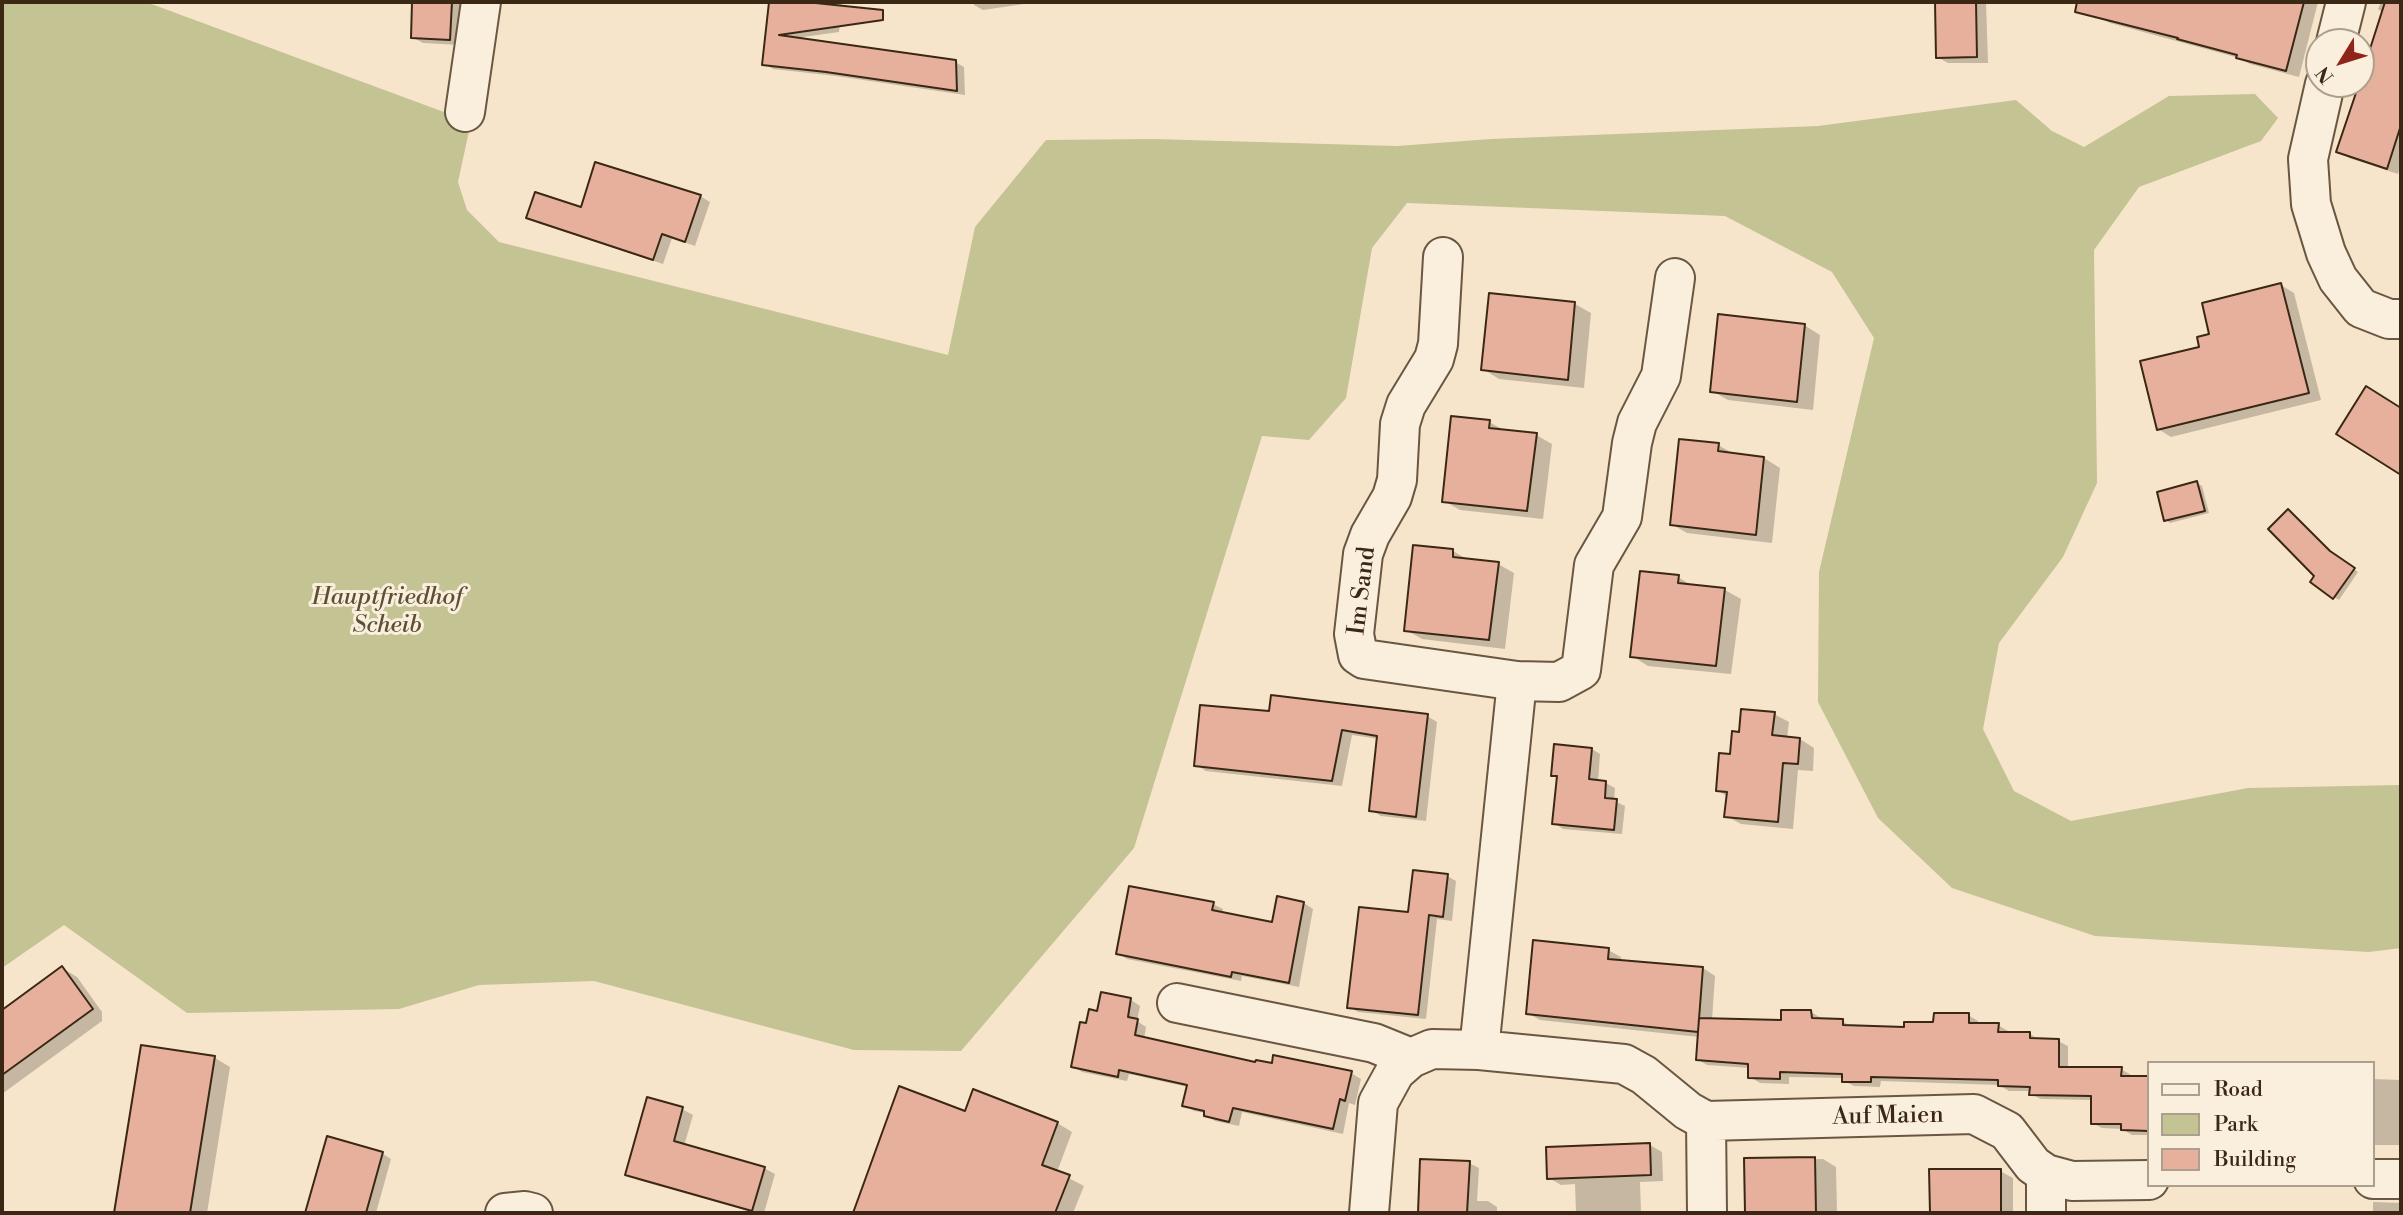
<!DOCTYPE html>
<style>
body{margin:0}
#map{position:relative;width:2403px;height:1215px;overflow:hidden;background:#f7e5cb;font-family:"Libre Bodoni",serif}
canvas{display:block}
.frame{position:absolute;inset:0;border:4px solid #3a2814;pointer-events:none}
.legend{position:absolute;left:2147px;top:1061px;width:228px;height:126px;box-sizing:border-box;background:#faeedd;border:2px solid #ad9f8d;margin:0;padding:9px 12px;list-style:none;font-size:21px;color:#3a2814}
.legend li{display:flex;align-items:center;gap:14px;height:35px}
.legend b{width:35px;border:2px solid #ad9f8d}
.north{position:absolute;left:2305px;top:28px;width:70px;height:70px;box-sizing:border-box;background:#faeedd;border:2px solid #ad9f8d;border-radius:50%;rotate:232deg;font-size:19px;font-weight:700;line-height:28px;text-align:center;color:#3a2814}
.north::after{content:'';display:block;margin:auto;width:24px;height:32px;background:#8f2418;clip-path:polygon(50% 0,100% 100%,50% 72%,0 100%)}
</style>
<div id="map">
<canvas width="2403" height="1215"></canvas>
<div class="frame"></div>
<ul class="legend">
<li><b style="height:9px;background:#faeedd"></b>Road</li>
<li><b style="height:19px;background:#c3c393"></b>Park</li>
<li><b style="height:19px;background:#e6b09c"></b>Building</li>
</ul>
<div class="north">N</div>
</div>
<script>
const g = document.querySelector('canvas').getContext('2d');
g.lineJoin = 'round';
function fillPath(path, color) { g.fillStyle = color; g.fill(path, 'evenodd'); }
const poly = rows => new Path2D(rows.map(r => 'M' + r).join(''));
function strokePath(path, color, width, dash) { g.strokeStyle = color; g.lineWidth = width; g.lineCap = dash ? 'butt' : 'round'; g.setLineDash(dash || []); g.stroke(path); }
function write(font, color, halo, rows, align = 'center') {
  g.font = font + ' "Libre Bodoni",serif'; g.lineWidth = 6; g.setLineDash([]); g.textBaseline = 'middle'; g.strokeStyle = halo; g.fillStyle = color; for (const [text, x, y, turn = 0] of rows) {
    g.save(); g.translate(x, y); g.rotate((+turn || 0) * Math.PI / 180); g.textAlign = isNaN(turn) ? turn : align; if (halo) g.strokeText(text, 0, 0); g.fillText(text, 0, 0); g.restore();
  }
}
fillPath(poly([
 [2,2,146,2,471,122,458,182,467,210,499,242,948,355,975,227,1046,140,1153,139,1397,146,1491,139,1818,126,2016,100,2052,131,2084,147,2169,96,2255,94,2278,118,2261,141,2139,187,2094,250,2097,483,2063,557,1999,643,1983,729,2014,791,2071,821,2248,788,2401,785,2401,948,2369,952,2095,936,1952,888,1878,818,1818,702,1819,572,1874,338,1832,272,1725,216,1407,203,1372,248,1346,398,1309,440,1262,436,1134,848,961,1051,854,1050,594,981,479,985,399,1009,187,1013,64,925,2,968]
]), '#c3c393');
fillPath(poly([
 [419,2,462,2,460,45,423,43,412,37],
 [771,2,842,2,839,32,796,38,955,62,964,67,965,95,836,76,773,69,764,64],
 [974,2,1038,2,983,10,974,5],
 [1936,2,1986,2,1988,63,1948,63,1937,57],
 [2087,2,2318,2,2299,77,2250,64,2239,58,2110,23,2098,16,2097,7],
 [2381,2,2401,2,2401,163,2398,174,2349,158,2338,151,2384,13,2378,9],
 [700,196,710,202,695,246,672,238,663,264,538,223,528,217],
 [2281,285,2294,293,2321,400,2171,437,2158,429,2201,348,2212,335],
 [1491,295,1575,304,1591,313,1584,388,1499,379,1483,369],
 [1804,325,1820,335,1813,410,1728,400,1712,391],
 [1489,422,1506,431,1536,435,1552,444,1543,519,1460,510,1444,501],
 [1718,445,1734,454,1764,458,1780,468,1772,543,1687,533,1671,524],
 [2197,483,2202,486,2209,513,2170,523,2166,520],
 [1453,551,1470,561,1498,564,1514,573,1505,649,1422,639,1406,630],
 [2335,556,2358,572,2339,600,2334,597],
 [1678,577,1694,587,1725,590,1741,599,1731,674,1648,666,1632,656],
 [1271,713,1427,716,1437,722,1426,821,1381,816,1371,810,1379,739,1352,735,1342,786,1206,771,1196,765],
 [1774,714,1789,722,1787,738,1800,739,1814,748,1813,771,1798,770,1793,829,1741,824,1726,816,1728,797,1717,790,1740,734],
 [1592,749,1600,754,1598,782,1606,783,1615,788,1614,801,1625,806,1622,834,1563,829,1554,823,1559,778,1553,775],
 [1447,876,1456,881,1452,921,1437,919,1426,1019,1358,1012,1349,1007,1410,914],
 [1279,898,1304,903,1313,909,1299,987,1242,976,1241,981,1127,959,1118,953,1213,904,1223,909,1222,914,1273,924],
 [1608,950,1621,957,1621,962,1703,968,1715,976,1712,1020,1783,1022,1811,1012,1821,1018,1821,1020,1842,1021,1853,1027,1905,1028,1935,1024,1968,1015,1978,1021,1978,1025,1998,1025,2008,1031,2008,1033,2030,1034,2040,1040,2058,1041,2068,1046,2068,1069,2121,1069,2131,1075,2131,1078,2149,1078,2149,1135,2132,1135,2122,1129,2102,1128,2092,1123,2093,1100,2041,1099,2031,1094,2031,1091,2009,1091,1999,1085,1881,1081,1880,1087,1854,1086,1844,1081,1844,1078,1789,1077,1789,1084,1760,1083,1750,1077,1750,1068,1707,1065,1697,1059,1699,1037,1540,1020,1527,1013],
 [62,968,77,977,102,1012,102,1021,2,1094,2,1012],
 [1102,994,1131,1000,1140,1006,1137,1021,1146,1027,1144,1039,1257,1064,1351,1073,1361,1079,1355,1105,1349,1103,1343,1134,1242,1112,1239,1126,1215,1121,1205,1115,1206,1113,1194,1111,1184,1105,1188,1087,1129,1074,1127,1081,1082,1072,1073,1066,1088,1025,1098,1013],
 [142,1047,215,1058,230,1067,207,1213,116,1213],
 [2373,1079,2401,1080,2401,1145,2373,1145],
 [682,1109,693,1115,684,1146,764,1168,775,1174,764,1213,755,1213,638,1180,627,1174],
 [966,1113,1057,1123,1072,1132,1057,1172,1084,1186,1073,1213,1019,1213,945,1181,936,1213,855,1213,863,1186],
 [328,1139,383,1154,391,1159,376,1213,307,1213],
 [1650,1145,1662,1152,1663,1181,1640,1182,1641,1213,1576,1213,1575,1184,1561,1185,1549,1178],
 [1823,1159,1836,1167,1837,1213,1746,1213,1746,1160],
 [1422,1161,1469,1163,1479,1168,1477,1201,1488,1201,1497,1207,1497,1213,1420,1213],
 [1931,1171,2000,1171,2013,1178,2013,1213,1932,1213],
 [2373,1202,2401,1203,2401,1213,2373,1213],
 [2204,1212,2206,1213,2090,1213]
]), '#0003');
const building = poly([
 [412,2,452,2,450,40,411,38,412,2],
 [769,2,806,2,883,10,883,20,779,35,956,60,957,91,826,72,762,65,769,2],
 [1935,2,1976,2,1977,57,1936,58,1935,2],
 [2077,2,2304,2,2286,71,2236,58,2237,55,2177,39,2178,38,2075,12,2077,2],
 [2385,2,2401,2,2401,125,2387,169,2336,152,2359,84,2361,84,2361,77,2385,2],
 [595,162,701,195,685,242,662,234,653,260,526,218,535,192,581,207,595,162],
 [2281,283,2309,393,2157,430,2140,361,2199,347,2197,337,2209,334,2202,303,2281,283],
 [1489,293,1575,302,1568,380,1481,370,1489,293],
 [1718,314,1805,324,1797,402,1710,392,1718,314],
 [2366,386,2401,408,2401,475,2336,434,2366,386],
 [1451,416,1490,420,1489,428,1537,433,1527,511,1442,502,1451,416],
 [1679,439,1719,443,1718,451,1764,457,1756,535,1670,525,1679,439],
 [2197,481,2205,511,2164,521,2157,492,2197,481],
 [2288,509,2330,551,2355,568,2333,599,2310,582,2314,576,2268,529,2288,509],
 [1413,545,1453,549,1453,557,1499,562,1489,640,1404,631,1413,545],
 [1640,571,1679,575,1678,583,1725,588,1716,666,1630,657,1640,571],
 [1271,695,1428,714,1416,817,1369,811,1377,736,1342,730,1332,781,1194,766,1200,705,1269,711,1271,695],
 [1741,709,1775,712,1772,735,1800,738,1798,764,1783,763,1778,822,1724,817,1727,792,1716,791,1719,753,1730,754,1732,731,1739,732,1741,709],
 [1554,744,1592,748,1589,779,1606,781,1605,798,1617,799,1614,830,1552,824,1557,776,1551,776,1554,744],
 [1413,870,1448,874,1443,917,1429,915,1418,1015,1347,1008,1359,907,1408,912,1413,870],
 [1129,886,1214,902,1212,910,1272,922,1277,896,1304,902,1289,983,1232,972,1231,977,1116,954,1129,886],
 [1533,940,1609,948,1608,959,1703,967,1698,1032,1526,1014,1533,940],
 [62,966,93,1009,2,1075,2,1010,62,966],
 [1101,992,1131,998,1128,1017,1138,1019,1135,1035,1255,1062,1256,1060,1272,1063,1273,1055,1352,1071,1345,1101,1340,1099,1333,1129,1233,1108,1229,1122,1204,1116,1204,1111,1182,1106,1187,1085,1119,1070,1118,1077,1071,1067,1080,1022,1086,1023,1089,1009,1097,1011,1101,992],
 [1781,1010,1811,1010,1812,1018,1843,1019,1843,1025,1904,1027,1904,1022,1933,1022,1934,1013,1969,1013,1969,1023,1999,1023,1998,1032,2030,1032,2030,1038,2059,1039,2059,1067,2122,1067,2121,1076,2149,1076,2149,1131,2121,1130,2121,1124,2091,1124,2091,1096,2029,1095,2030,1087,1998,1086,1998,1080,1871,1077,1871,1082,1842,1082,1842,1074,1780,1072,1780,1079,1748,1078,1748,1064,1696,1060,1699,1018,1781,1020,1781,1010],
 [141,1045,215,1056,190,1213,114,1213,141,1045],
 [899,1086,965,1111,973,1089,1058,1122,1042,1165,1070,1175,1055,1213,853,1213,899,1086],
 [647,1097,683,1107,674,1141,765,1167,752,1211,625,1175,647,1097],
 [327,1136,383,1152,366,1213,305,1213,327,1136],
 [1650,1143,1651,1175,1547,1179,1546,1147,1650,1143],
 [1815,1157,1816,1213,1745,1213,1744,1158,1815,1157],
 [1420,1159,1470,1161,1467,1213,1418,1213,1420,1159],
 [1929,1169,2001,1169,2001,1213,1930,1213,1929,1169]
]);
fillPath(building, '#e6b09c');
strokePath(building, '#3a2814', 2);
const minor = poly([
 [2336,42,2346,2],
 [2325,84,2308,159,2311,204,2326,253,2338,279,2361,308,2389,319,2401,319],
 [465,112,481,2],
 [1443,257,1438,344,1434,359,1406,405,1400,424,1397,480,1392,497,1370,535,1363,554,1354,634,1358,655,1364,659,1517,681,1559,682,1581,670,1594,565,1622,517,1632,443,1637,423,1661,376,1675,278],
 [1177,1003,1374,1043,1411,1058],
 [1479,1050,1517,681],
 [1706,1121,1707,1213],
 [2373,1179,2401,1179],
 [505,1213,525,1211,533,1213],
 [1369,1213,1378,1103,1395,1072,1411,1058,1432,1049,1479,1050,1624,1064,1644,1075,1688,1111,1706,1121,1974,1114,2007,1131,2033,1165,2046,1174,2072,1181,2149,1180],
 [2046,1213,2046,1174]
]);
strokePath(minor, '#695742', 42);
strokePath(minor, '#faeedd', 38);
write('24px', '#3a2814', '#faeedd', [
 ["Im Sand",1363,591,-83],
 ["Auf Maien",1888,1117,-1]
]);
write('italic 24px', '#5c4f34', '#faeedd', [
 ["Hauptfriedhof",387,598],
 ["Scheib",387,626]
]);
</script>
